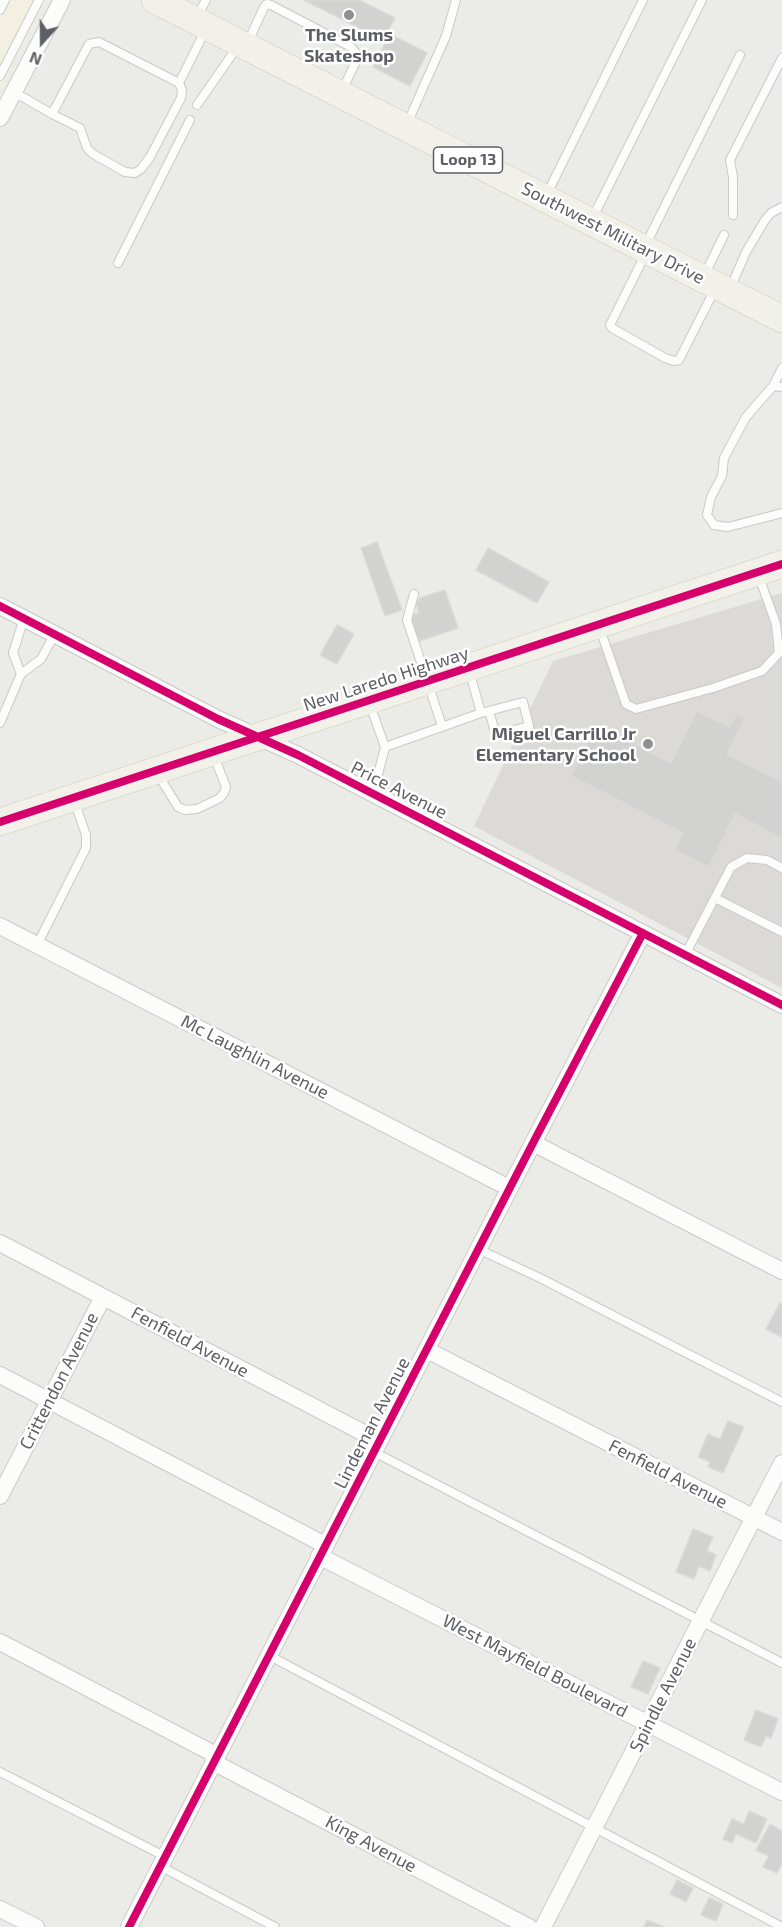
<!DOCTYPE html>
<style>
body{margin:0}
#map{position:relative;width:782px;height:1927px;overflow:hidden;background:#ebebe7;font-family:"Exo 2",sans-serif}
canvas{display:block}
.north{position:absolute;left:12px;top:12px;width:60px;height:60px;-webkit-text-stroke:4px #fff;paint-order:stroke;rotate:201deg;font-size:16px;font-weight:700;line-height:24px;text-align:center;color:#5d5f64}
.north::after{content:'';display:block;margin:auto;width:21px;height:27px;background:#5d5f64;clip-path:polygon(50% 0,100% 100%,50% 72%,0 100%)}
</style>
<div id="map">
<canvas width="782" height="1927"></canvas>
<div class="north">N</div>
</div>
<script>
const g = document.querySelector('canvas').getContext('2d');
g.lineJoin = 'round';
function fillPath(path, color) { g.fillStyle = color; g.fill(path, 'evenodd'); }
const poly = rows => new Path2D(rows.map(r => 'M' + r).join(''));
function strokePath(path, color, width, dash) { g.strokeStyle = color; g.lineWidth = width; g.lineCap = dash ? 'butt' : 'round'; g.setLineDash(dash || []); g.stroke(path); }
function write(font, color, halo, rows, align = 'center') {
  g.font = font + ' "Exo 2",sans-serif'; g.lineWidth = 5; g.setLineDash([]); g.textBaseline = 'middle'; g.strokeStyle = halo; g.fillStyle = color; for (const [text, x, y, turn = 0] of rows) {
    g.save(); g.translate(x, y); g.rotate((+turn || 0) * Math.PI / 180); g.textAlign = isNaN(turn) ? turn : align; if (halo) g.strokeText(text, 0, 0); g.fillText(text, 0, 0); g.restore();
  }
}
fillPath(poly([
 [0,0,46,0,0,90]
]), '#f3f0e2');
fillPath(poly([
 [782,593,782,988,474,826,553,661]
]), '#dbdad6');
const building = poly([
 [304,0,359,0,395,18,383,40,304,0],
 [390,34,427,53,410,86,373,67,390,34],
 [377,542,402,610,385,616,361,548,377,542],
 [488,548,549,582,537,603,476,570,488,548],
 [445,590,458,628,419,641,410,615,419,613,416,603,420,598,445,590],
 [337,625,354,634,337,664,320,655,337,625],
 [697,711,730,727,737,714,745,718,727,754,782,782,782,838,735,814,709,867,675,850,683,833,571,776,597,725,671,763,697,711],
 [780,1303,782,1304,782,1337,766,1329,780,1303],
 [728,1421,744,1427,723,1473,708,1467,710,1462,698,1457,708,1434,720,1439,728,1421],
 [693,1529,713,1537,707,1551,716,1555,710,1571,699,1566,694,1579,676,1572,693,1529],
 [643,1661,660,1668,648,1694,631,1687,643,1661],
 [756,1710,778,1719,771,1738,766,1736,761,1747,744,1740,756,1710],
 [749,1811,767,1819,756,1843,736,1834,732,1843,723,1839,732,1819,744,1824,749,1811],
 [770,1824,782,1831,782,1863,777,1873,763,1867,769,1856,756,1850,770,1824],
 [677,1880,693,1888,686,1902,670,1894,677,1880],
 [709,1898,723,1904,716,1921,701,1915,709,1898],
 [647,1920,664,1927,644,1927,647,1920]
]);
fillPath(building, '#d2d2d0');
strokePath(building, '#dadad6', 1.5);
const service = poly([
 [0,10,5,0],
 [196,18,206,0],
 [248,42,264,7,267,4,271,5,351,47,357,54,358,57,342,91],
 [0,76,39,0],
 [14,92,52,114,89,44,99,42,179,83,205,31],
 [197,105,238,46],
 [52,114,80,128,87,148,93,154,125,172,135,173,141,169,150,157,181,98,182,90,179,83],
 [407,124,446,36,456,0],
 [546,196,643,0],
 [733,215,733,177,730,160,782,58],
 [592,219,702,0],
 [645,246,740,55],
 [646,253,610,325,612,328,665,358,674,361,679,360,715,289],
 [118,263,190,120],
 [704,276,724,235],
 [730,289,746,252,765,220,771,213,782,207],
 [773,386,782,368],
 [782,387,773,386,746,417,724,458,722,476,711,497,707,515,714,525,728,527,782,513],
 [414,594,407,620,442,726],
 [600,629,626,704,636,709,713,688,762,671,779,653,776,624,758,574],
 [469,670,481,713],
 [21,674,13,653,24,618],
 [370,705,385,747],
 [0,723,21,674,41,659,55,634],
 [157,773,178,807,185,810,197,809,220,798,224,793,226,787,214,756],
 [373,794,385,747,481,713,523,702,529,726,496,735,489,711],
 [715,898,782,932],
 [37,945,86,848,86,835,74,800],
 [685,955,731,867,747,858,767,860,782,868],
 [478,1249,540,1278,782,1402],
 [374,1452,782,1663],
 [268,1655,782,1927],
 [0,1772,164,1856],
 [160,1866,275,1927]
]);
const minor = poly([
 [0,118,62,0],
 [0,606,218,719,298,755,782,1005],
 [0,926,509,1188],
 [533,1143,782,1271],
 [0,1243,379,1441],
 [427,1350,782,1532],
 [0,1375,325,1545],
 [0,1496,103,1297],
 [319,1556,782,1792],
 [0,1642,216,1755],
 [213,1762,529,1927],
 [0,1909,36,1927],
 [129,1927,533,1143,643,933],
 [543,1927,782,1463]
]);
const primary = poly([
 [155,0,782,319],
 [0,822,782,564]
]);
strokePath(service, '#c9c9c8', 10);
strokePath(minor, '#c9c9c8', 18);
strokePath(primary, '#d0ccb8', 28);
strokePath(service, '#fcfcfb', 8);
strokePath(minor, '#fcfcfb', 16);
strokePath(primary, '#f2f1e9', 27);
strokePath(poly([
 [0,606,218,719,298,755,782,1005],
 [0,822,782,564],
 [129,1927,533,1143,643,933]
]), '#d6006c', 8);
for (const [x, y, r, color] of [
 [349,15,6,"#8f9092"],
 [648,744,6,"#8f9092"]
]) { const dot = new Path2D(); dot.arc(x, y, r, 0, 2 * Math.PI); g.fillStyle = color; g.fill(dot); strokePath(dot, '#fff', 2); }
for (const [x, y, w] of [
 [468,160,69]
]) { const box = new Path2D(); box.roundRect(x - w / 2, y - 13, w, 26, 4.5); g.fillStyle = '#fff'; g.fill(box); strokePath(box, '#5d5f64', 1.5); }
write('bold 16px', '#5d5f64', null, [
 ["Loop 13",468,160]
]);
write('bold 18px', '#5d5f64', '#fff', [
 ["The Slums",349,35],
 ["Skateshop",349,56],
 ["Miguel Carrillo Jr",636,734,"right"],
 ["Elementary School",636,755,"right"]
]);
write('18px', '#5d5f64', '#fff', [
 ["Southwest Military Drive",613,233,27],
 ["New Laredo Highway",386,679,-18],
 ["Price Avenue",399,790,27],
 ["Mc Laughlin Avenue",255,1057,27],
 ["Fenfield Avenue",190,1342,28],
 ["Crittendon Avenue",59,1381,-63],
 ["Lindeman Avenue",372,1423,-63],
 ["Fenfield Avenue",668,1474,27],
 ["West Mayfield Boulevard",535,1666,27],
 ["Spindle Avenue",663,1695,-63],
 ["King Avenue",371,1844,28]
]);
</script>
